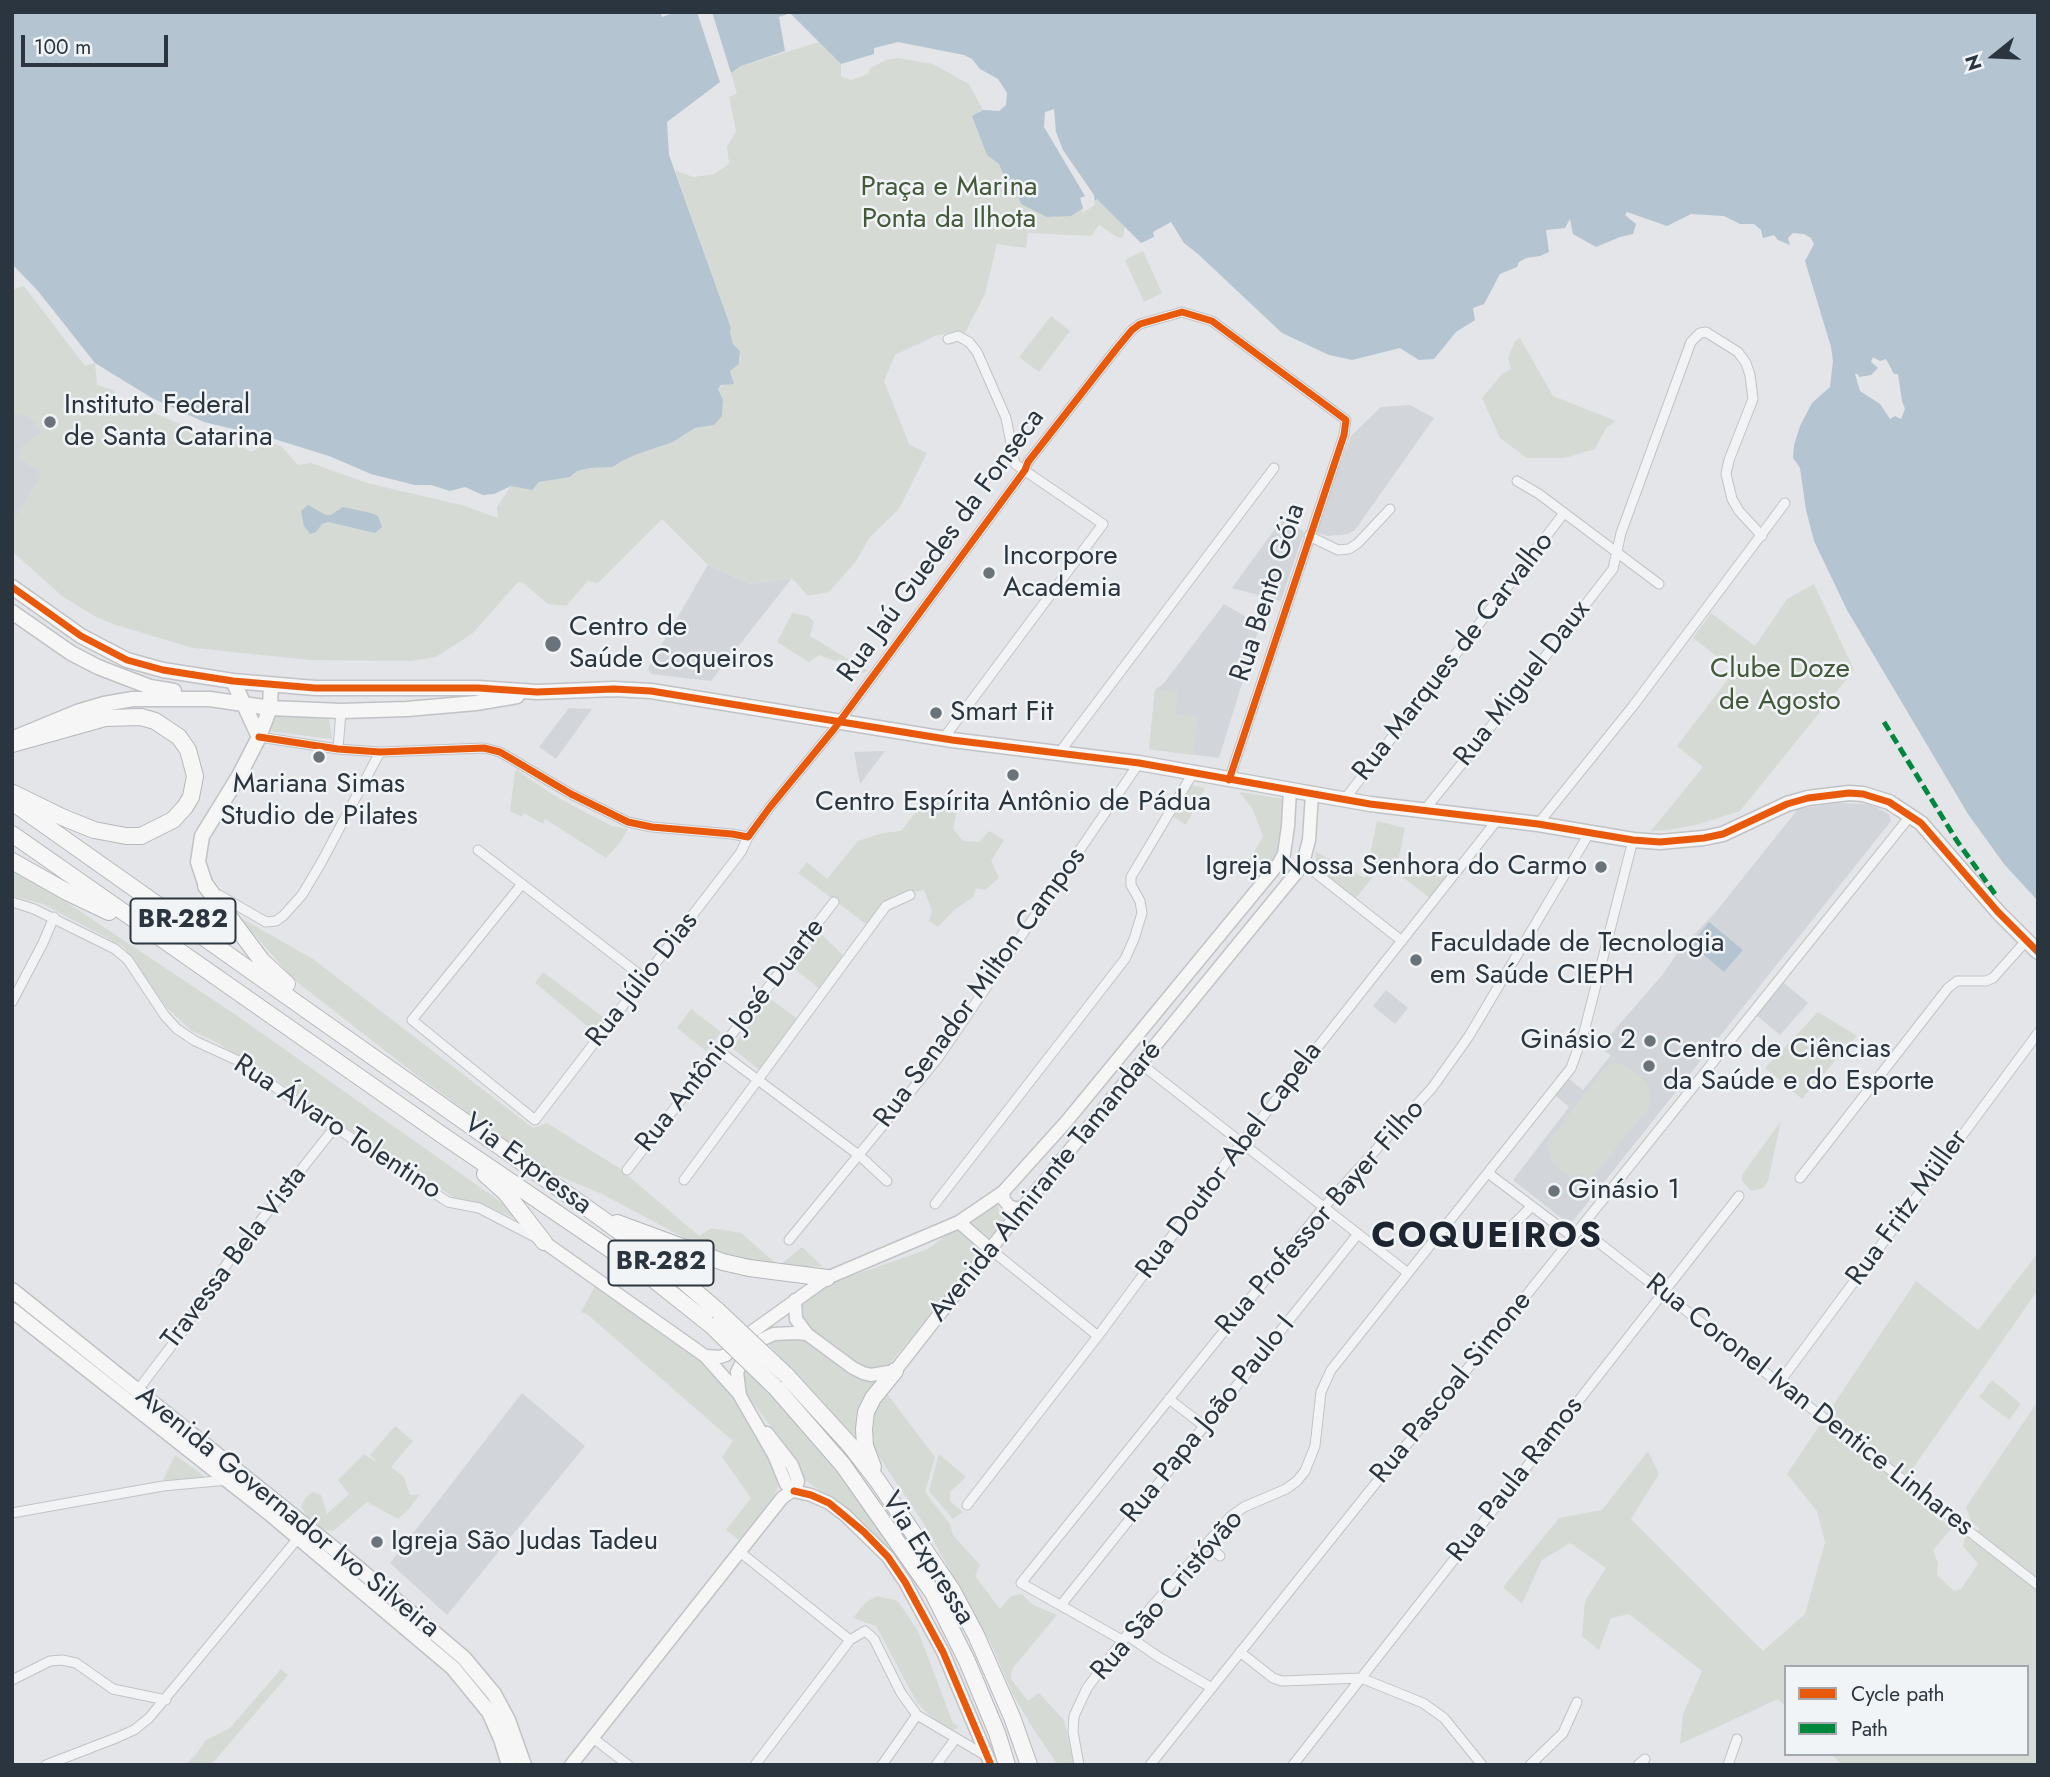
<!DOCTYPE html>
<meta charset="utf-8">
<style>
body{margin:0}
#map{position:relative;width:2050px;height:1777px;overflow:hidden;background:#e3e5e8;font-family:Jost,sans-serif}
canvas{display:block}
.frame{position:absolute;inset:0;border:14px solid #2b353f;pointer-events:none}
.legend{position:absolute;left:1784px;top:1665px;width:245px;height:91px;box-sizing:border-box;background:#f1f4f6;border:2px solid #a2a8ad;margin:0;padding:9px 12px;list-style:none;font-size:21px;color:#2b353f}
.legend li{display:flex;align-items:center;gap:14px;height:35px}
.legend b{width:35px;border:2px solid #a2a8ad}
.north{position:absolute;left:1959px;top:21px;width:70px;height:70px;-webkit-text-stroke:5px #f1f4f6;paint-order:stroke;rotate:252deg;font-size:19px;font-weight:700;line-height:28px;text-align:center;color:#2b353f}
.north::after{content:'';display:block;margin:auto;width:24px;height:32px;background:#2b353f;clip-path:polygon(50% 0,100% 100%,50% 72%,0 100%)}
.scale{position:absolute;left:21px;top:35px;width:147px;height:32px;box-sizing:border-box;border:4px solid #2b353f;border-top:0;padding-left:9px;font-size:21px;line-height:24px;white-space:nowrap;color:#2b353f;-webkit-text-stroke:5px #f1f4f6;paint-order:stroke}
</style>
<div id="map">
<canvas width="2050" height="1777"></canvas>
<div class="frame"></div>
<ul class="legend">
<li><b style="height:9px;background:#e8590c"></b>Cycle path</li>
<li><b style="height:9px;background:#00873e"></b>Path</li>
</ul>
<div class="north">N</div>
<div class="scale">100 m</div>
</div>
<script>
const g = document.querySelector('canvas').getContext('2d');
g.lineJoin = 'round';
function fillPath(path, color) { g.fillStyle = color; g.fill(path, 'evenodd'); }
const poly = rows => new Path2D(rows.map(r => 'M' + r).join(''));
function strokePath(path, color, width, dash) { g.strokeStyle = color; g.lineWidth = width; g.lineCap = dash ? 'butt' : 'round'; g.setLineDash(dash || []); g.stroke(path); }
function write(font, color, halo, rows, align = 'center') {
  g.font = font + ' Jost,sans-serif'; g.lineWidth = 5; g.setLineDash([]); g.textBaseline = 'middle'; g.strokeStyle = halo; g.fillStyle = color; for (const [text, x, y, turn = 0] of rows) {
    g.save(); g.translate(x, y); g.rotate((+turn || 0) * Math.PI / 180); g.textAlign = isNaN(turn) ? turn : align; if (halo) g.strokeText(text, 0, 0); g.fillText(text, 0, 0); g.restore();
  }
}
fillPath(poly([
 [12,297,102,402,12,528],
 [1410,405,1434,418,1355,530,1348,534,1328,536,1313,532,1351,436,1381,407],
 [1283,518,1304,532,1281,601,1232,588],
 [708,565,750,584,792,578,711,681,651,674,648,668],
 [1224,604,1260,625,1219,758,1149,749,1155,690,1164,683],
 [569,708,592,709,556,759,539,747],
 [885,751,860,784,854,752],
 [1836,803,1867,804,1876,807,1889,814,1891,821,1570,1225,1513,1180,1569,1107,1555,1095,1568,1078,1583,1090,1611,1055,1599,1048,1663,974,1681,948,1714,914,1798,809],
 [1783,982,1808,1003,1780,1035,1755,1014],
 [1386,990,1408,1008,1395,1024,1373,1006],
 [522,1393,585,1446,447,1615,390,1563]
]), '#d2d5da');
fillPath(poly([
 [819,42,841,64,841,76,851,80,868,74,870,68,886,60,898,58,933,64,969,84,983,110,978,112,1012,193,1016,191,1097,199,1125,225,1123,238,1117,237,1099,225,1091,236,1028,233,1026,248,997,244,985,294,964,335,955,331,935,336,895,355,884,381,909,444,927,453,899,509,869,538,857,560,829,592,808,596,792,578,750,584,708,565,662,519,598,583,588,581,566,606,548,604,523,583,518,582,473,633,436,657,411,661,311,660,193,648,116,625,96,617,62,596,12,551,12,523,41,475,19,457,22,446,41,432,31,418,12,412,12,290,24,286,85,366,95,363,97,385,114,390,117,399,121,399,206,435,221,436,251,452,269,442,281,446,298,465,311,463,367,483,465,506,498,518,497,507,511,486,531,490,539,482,570,477,576,471,590,468,613,467,620,462,635,455,673,442,695,428,714,425,723,400,718,389,733,379,730,371,739,364,741,358,740,351,733,344,730,332,731,328,675,170,693,177,714,174,729,164,727,147,736,131,729,97,737,94,731,73,741,66],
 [1143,251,1162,293,1144,302,1125,260],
 [1051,316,1070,331,1039,372,1019,357],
 [1520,338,1553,396,1616,421,1606,428,1595,449,1565,458,1527,458,1500,438,1482,398,1502,374,1511,369,1508,358,1515,341],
 [1814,584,1854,670,1740,811,1700,824,1669,830,1651,831,1703,767,1677,746,1735,670,1693,638,1711,613,1755,646,1787,599],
 [792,613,808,616,814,622,810,636,868,671,859,674,841,659,835,661,819,655,809,662,777,642],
 [1155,690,1178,692,1175,714,1198,717,1193,755,1149,749],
 [275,716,329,719,332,739,268,731],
 [517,770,555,796,585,812,612,826,628,829,619,844,606,858,545,819,543,824,524,813,522,817,510,811,515,771],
 [1191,785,1205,788,1186,825,1171,815],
 [1239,792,1286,799,1280,851,1270,868,1263,873,1252,867,1249,861,1263,836,1252,808],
 [936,794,958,806,953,829,963,841,979,842,989,831,1004,840,991,861,999,878,985,890,976,888,973,897,954,910,938,927,929,921,932,911,924,890,903,894,893,901,874,930,798,873,807,862,827,879,858,841,883,833,901,831,915,813],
 [1377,821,1405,828,1396,871,1427,876,1431,872,1448,878,1430,898,1384,863,1356,898,1315,868,1316,852,1365,878],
 [12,866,236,1015,508,1207,516,1219,491,1208,458,1200,320,1111,278,1081,216,1042,192,1031,166,1007,124,947,43,904,12,896],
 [239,917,313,959,533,1128,547,1123,619,1168,699,1236,712,1228,741,1233,779,1266,802,1247,822,1266,778,1269,713,1253,602,1194,547,1171,419,1077,293,979],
 [820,933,843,955,822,991,794,968],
 [543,972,607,1020,597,1034,535,983],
 [769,998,799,1020,761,1071,732,1048],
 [691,1009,721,1032,706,1051,677,1028],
 [1818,1012,1857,1036,1802,1099,1765,1068],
 [1618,1063,1632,1069,1642,1077,1649,1088,1650,1106,1583,1189,1577,1184,1585,1174,1574,1176,1563,1173,1553,1165,1547,1143,1608,1064],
 [1781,1121,1768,1181,1763,1188,1751,1191,1742,1181,1742,1175],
 [998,1203,998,1208,1003,1215,1009,1216,992,1239,968,1221],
 [954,1229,960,1231,981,1249,981,1254,887,1367,872,1369,856,1364,803,1324,799,1305,829,1284,928,1249],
 [2038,1253,2038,1290,1901,1485,1925,1508,1952,1528,1933,1550,1938,1563,1937,1575,1954,1591,1961,1589,1978,1564,1963,1546,1965,1538,1980,1529,1971,1521,1966,1507,2038,1401,2038,1765,1842,1765,1831,1754,2027,1754,2027,1667,1786,1667,1786,1707,1778,1699,1680,1744,1683,1714,1702,1671,1629,1614,1611,1618,1599,1650,1582,1636,1585,1601,1606,1568,1570,1543,1542,1560,1522,1604,1503,1587,1559,1518,1602,1510,1648,1451,1659,1474,1631,1519,1763,1651,1805,1614,1825,1542,1817,1511,1787,1474,1916,1281,1978,1330],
 [595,1286,707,1365,733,1396,760,1437,775,1469,779,1486,771,1500,739,1540,726,1530,751,1498,722,1457,733,1441,588,1315,581,1312],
 [801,1338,847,1373,866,1381,876,1382,857,1420,859,1442,768,1344,774,1339],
 [744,1366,807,1433,848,1483,899,1558,866,1525,804,1479,791,1452,745,1393,740,1382],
 [1992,1380,2021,1404,2009,1420,1979,1397],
 [884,1390,935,1457,925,1492,950,1524,953,1535,980,1565,975,1576,1000,1609,1011,1596,1022,1594,1033,1605,1057,1615,1012,1669,1011,1679,1028,1701,1039,1693,1064,1720,1074,1765,1058,1765,1034,1730,1012,1693,992,1646,924,1524,869,1442,872,1410],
 [395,1426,413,1441,391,1467,404,1477,410,1495,420,1494,409,1509,398,1519,367,1502,333,1531,323,1530,306,1515,301,1506,306,1497,313,1492,321,1495,327,1514,349,1494,338,1480,364,1454,378,1463,370,1455],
 [939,1454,966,1477,950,1492,950,1501,963,1512,953,1519,929,1491],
 [175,1455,208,1479,163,1480],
 [877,1596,898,1601,918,1631,953,1723,958,1726,957,1729,949,1729,933,1719,917,1703,876,1626,853,1618,866,1602],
 [281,1669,288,1675,216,1759,210,1765,185,1765,197,1753,206,1740,230,1728]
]), '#d5dbd4');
fillPath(poly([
 [12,12,660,12,662,17,676,12,697,12,720,82,667,122,669,155,731,328,730,332,733,344,740,351,739,364,730,371,734,384,721,385,718,389,723,400,722,416,714,425,695,428,673,442,635,455,620,462,613,467,590,468,577,471,570,477,539,482,532,490,511,486,494,494,483,495,465,487,450,491,431,485,415,485,371,474,329,456,271,438,204,422,152,398,95,363,38,291,12,264],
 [712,12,2038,12,2038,901,2004,864,1968,814,1847,610,1814,541,1806,510,1800,468,1793,458,1794,445,1800,426,1812,403,1830,387,1833,361,1831,347,1805,261,1814,244,1811,238,1804,234,1793,233,1788,238,1790,245,1778,240,1774,235,1763,238,1761,230,1754,224,1740,224,1724,216,1691,214,1667,226,1627,212,1625,215,1636,224,1633,234,1620,237,1596,247,1573,234,1570,219,1565,228,1546,230,1549,252,1540,256,1526,258,1519,262,1517,267,1500,274,1484,304,1473,308,1475,320,1456,332,1434,359,1419,360,1400,348,1352,360,1329,355,1282,333,1198,254,1184,243,1171,222,1153,232,1154,237,1141,243,1097,199,1071,216,1047,217,1021,204,1016,191,1012,194,999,164,987,155,972,116,983,110,999,111,1006,105,1007,93,998,79,980,69,972,59,964,55,898,42,874,48,874,54,841,64,790,13,779,17,785,51,741,66,731,73],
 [1873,357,1880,361,1886,359,1894,374,1898,374,1902,401,1905,409,1901,419,1895,416,1890,419,1880,404,1860,391,1855,374,1858,374,1859,377,1871,375,1878,368,1871,362],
 [308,505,326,515,331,515,343,507,371,513,378,516,382,527,375,533,328,522,322,524,316,532,310,534,304,526,301,511],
 [1709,922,1743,950,1724,972,1691,944]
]), '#b4c4d0');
fillPath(poly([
 [1054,109,1056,132,1063,150,1094,195,1095,205,1082,213,1083,208,1080,198,1085,196,1044,127,1045,112]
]), '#e3e5e8');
const street = poly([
 [1517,481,1539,494,1659,584],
 [1309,536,1338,550,1349,549,1358,543,1390,509],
 [259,737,338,749,380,752,484,748,500,752,571,794,628,822,652,827,732,834,748,837,770,807,834,729,1025,470,1028,462,1117,348,1132,330,1140,324,1182,312,1212,321,1346,420,1344,435,1229,780],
 [943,739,1103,524,1015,464,1006,418,977,352,969,342,958,336,948,339],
 [338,749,341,711],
 [1059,753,1274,468],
 [1344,800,1564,513],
 [1423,812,1468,756,1613,569,1621,533,1691,342,1700,333,1706,332,1738,352,1746,363,1750,375,1753,399,1729,460,1726,474,1732,499,1739,511,1762,536],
 [1538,824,1633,706,1785,503],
 [478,850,644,978],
 [1303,863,1402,941],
 [522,884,412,1020,535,1120,741,852,748,837],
 [219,895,266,922,276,921,283,916,302,895,321,863,380,752],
 [12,902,34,909,115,949,128,960,165,1016,177,1029,195,1041,241,1062,285,1094,448,1202,479,1208,535,1237],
 [12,1002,43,943,54,917],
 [719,1051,860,1156,887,1181],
 [1141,1064,1408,1273],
 [627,1170,834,902],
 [1488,1173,1573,1237],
 [1800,1178,1948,988,1957,981,1986,981,1993,978,2026,941],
 [684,1180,886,906,910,895],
 [935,1204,1125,959,1134,939,1142,913,1140,901,1131,885,1131,877,1193,773],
 [1580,1228,2038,1585],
 [1509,1229,1532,1206],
 [789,1240,938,1058,1139,763],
 [990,1249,1098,1336],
 [1779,1383,2038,1033],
 [137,1391,182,1332,205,1295,231,1258,335,1127],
 [1169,1399,1204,1426],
 [967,1505,1098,1336,1226,1163,1498,819],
 [12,1513,163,1486,228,1480],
 [1207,1544,1220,1556],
 [740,1552,850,1640],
 [1061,1605,1358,1234],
 [1127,1635,1157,1656,1212,1688],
 [1122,1640,1021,1583,1324,1207,1432,1088,1469,1036,1590,832],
 [1240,1652,1273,1678,1282,1681,1361,1678,1423,1703,1444,1718,1482,1765],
 [12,1680,50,1661,62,1660,76,1663,113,1689,166,1700],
 [593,1738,628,1765],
 [46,1765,116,1738,134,1730,149,1718,299,1537],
 [755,1765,850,1640,865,1631,874,1639,901,1693,917,1715,988,1757],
 [882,1765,917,1715],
 [936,1765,956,1738],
 [1079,1765,1073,1732,1074,1716,1087,1688,1127,1635,1230,1517,1244,1507,1286,1489,1297,1481,1305,1471,1315,1446,1321,1392,1331,1370,1571,1068,1584,1032,1633,840],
 [1150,1765,1911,815],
 [1293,1765,1739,1196],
 [1530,1765,1563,1733,1577,1702],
 [1638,1765,1645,1759],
 [1728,1765,1737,1739]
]);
const secondary = poly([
 [1003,1192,1004,1200,1009,1206,1016,1209,1024,1206],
 [959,1222,990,1249],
 [544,1242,705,1356,739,1394],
 [795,1300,796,1319,807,1334],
 [705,1356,720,1357,726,1355,739,1341,827,1278,959,1222,1003,1192,1066,1122,1279,863,1284,854,1288,826,1290,790],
 [571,1765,782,1498,796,1488,798,1481,792,1465,767,1433],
 [991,1765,943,1652,905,1582,888,1557,845,1515,829,1503,811,1495,794,1491,786,1484,774,1455,740,1396,737,1372,743,1360,763,1339,774,1334,794,1333,807,1334,853,1368,863,1373,871,1375,895,1371,1024,1206,1297,872,1303,863,1309,840,1312,794]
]);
const primary = poly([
 [12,587,81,636,127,660,163,670,233,681,315,688,478,688,537,692,614,689,651,691,952,740,1139,763,1370,804,1538,824,1633,840,1660,842,1704,838,1723,834,1787,804,1808,798,1849,793,1863,794,1889,802,1921,823,1998,912,2038,952],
 [12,612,71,653,98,667,150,687,174,691],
 [233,681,259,737],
 [14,738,77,712,104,704,133,699,210,699,270,708,341,711,407,709,476,703,517,696],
 [206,886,198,862,202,836,239,776,259,737,270,708,271,685],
 [12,1290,358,1568,464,1658,494,1694,508,1720,524,1765],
 [12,1310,268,1512,453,1668,489,1712,501,1739,509,1765]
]);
const highway = poly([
 [12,744,105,718,141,717,155,721,179,737,188,750,195,776,191,797,185,807,173,820,141,836,126,836,94,830,62,817,13,793],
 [12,802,601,1218,667,1267,718,1311],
 [12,834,445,1137,648,1275,712,1326],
 [12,861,67,892,109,912],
 [206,886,262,961,287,984],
 [485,1174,506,1193,544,1242],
 [617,1223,723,1262,749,1268,827,1278],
 [785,1374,849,1444,877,1480,952,1590,976,1635,1012,1717,1029,1765],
 [776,1388,843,1465,933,1593,967,1661,997,1733,1007,1765],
 [873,1467,865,1446,864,1429,866,1412,873,1398,895,1371]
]);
strokePath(street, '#c1c3c6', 11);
strokePath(secondary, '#c1c3c6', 15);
strokePath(primary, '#c0c2c5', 17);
strokePath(highway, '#b5b8bc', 18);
strokePath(street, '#f2f3f4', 9);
strokePath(secondary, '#f6f6f6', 12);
strokePath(primary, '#f6f6f6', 14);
strokePath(highway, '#f6f6f6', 16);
const highwayBridge = poly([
 [718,1311,785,1374],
 [712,1326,776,1388]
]);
strokePath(highwayBridge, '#b5b8bc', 18, []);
strokePath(highwayBridge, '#f6f6f6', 16);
strokePath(poly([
 [1884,722,1957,841,1995,894]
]), '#00873e', 5, [10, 5]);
strokePath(poly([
 [12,587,81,636,127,660,163,670,233,681,315,688,478,688,537,692,614,689,651,691,952,740,1139,763,1370,804,1538,824,1633,840,1660,842,1704,838,1723,834,1787,804,1808,798,1849,793,1863,794,1889,802,1921,823,1998,912,2038,952],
 [259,737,338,749,380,752,484,748,500,752,571,794,628,822,652,827,732,834,748,837,770,807,834,729,1025,470,1028,462,1117,348,1132,330,1140,324,1182,312,1212,321,1346,420,1344,435,1229,780],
 [794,1491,811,1495,829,1503,864,1532,888,1557,905,1582,943,1652,991,1765]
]), '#e8590c', 7);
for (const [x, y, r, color] of [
 [50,422,7,"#6b737a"],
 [989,573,7,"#6b737a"],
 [553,644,9,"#6b737a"],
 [936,713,7,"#6b737a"],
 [319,757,7,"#6b737a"],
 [1013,775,7,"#6b737a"],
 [1601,867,7,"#6b737a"],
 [1416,960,7,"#6b737a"],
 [1650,1041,7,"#6b737a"],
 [1649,1066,7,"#6b737a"],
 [1554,1191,7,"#6b737a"],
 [377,1542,7,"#6b737a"]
]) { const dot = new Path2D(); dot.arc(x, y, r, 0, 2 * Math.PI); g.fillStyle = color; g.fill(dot); strokePath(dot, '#f1f4f6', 2.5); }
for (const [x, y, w] of [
 [183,921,105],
 [661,1263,105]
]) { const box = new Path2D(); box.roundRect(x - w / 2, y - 22.5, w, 45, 5); g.fillStyle = '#f1f4f6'; g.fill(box); strokePath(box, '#2b353f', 2); }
write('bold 26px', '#2b353f', null, [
 ["BR-282",183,921],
 ["BR-282",661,1263]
]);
write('28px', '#43593a', '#f1f4f6', [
 ["Praça e Marina",949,188],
 ["Ponta da Ilhota",949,220],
 ["Clube Doze",1780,670],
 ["de Agosto",1780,702]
]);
write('28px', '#2b353f', '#f1f4f6', [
 ["Instituto Federal",64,406],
 ["de Santa Catarina",64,438],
 ["Incorpore",1003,557],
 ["Academia",1003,589],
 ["Centro de",569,628],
 ["Saúde Coqueiros",569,660],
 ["Smart Fit",950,713],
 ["Mariana Simas",319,785,"center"],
 ["Studio de Pilates",319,817,"center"],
 ["Centro Espírita Antônio de Pádua",1013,803,"center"],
 ["Igreja Nossa Senhora do Carmo",1587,867,"right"],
 ["Faculdade de Tecnologia",1430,944],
 ["em Saúde CIEPH",1430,976],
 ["Ginásio 2",1636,1041,"right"],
 ["Centro de Ciências",1663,1050],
 ["da Saúde e do Esporte",1663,1082],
 ["Ginásio 1",1568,1191],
 ["Igreja São Judas Tadeu",391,1542]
], 'left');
write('28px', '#2b353f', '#f1f4f6', [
 ["Rua Jaú Guedes da Fonseca",942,546,-54],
 ["Rua Bento Góia",1269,593,-72],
 ["Rua Marques de Carvalho",1454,657,-52],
 ["Rua Miguel Daux",1523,684,-52],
 ["Rua Júlio Dias",643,980,-52],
 ["Rua Senador Milton Campos",981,988,-54],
 ["Rua Antônio José Duarte",731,1036,-52],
 ["Rua Álvaro Tolentino",337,1128,33],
 ["Rua Doutor Abel Capela",1230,1161,-53],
 ["Via Expressa",527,1165,36],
 ["Avenida Almirante Tamandaré",1046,1182,-51],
 ["Rua Fritz Müller",1908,1208,-54],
 ["Rua Professor Bayer Filho",1321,1218,-49],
 ["Travessa Bela Vista",235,1258,-53],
 ["Rua Pascoal Simone",1452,1388,-51],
 ["Rua Coronel Ivan Dentice Linhares",1809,1406,38],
 ["Rua Papa João Paulo I",1209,1420,-51],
 ["Rua Paula Ramos",1516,1480,-52],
 ["Avenida Governador Ivo Silveira",287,1513,39],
 ["Via Expressa",927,1559,58],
 ["Rua São Cristóvão",1168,1596,-49]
]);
g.letterSpacing = '2px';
write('bold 35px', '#1d2630', '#f1f4f6', [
 ["COQUEIROS",1487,1239]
]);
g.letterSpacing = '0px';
</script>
